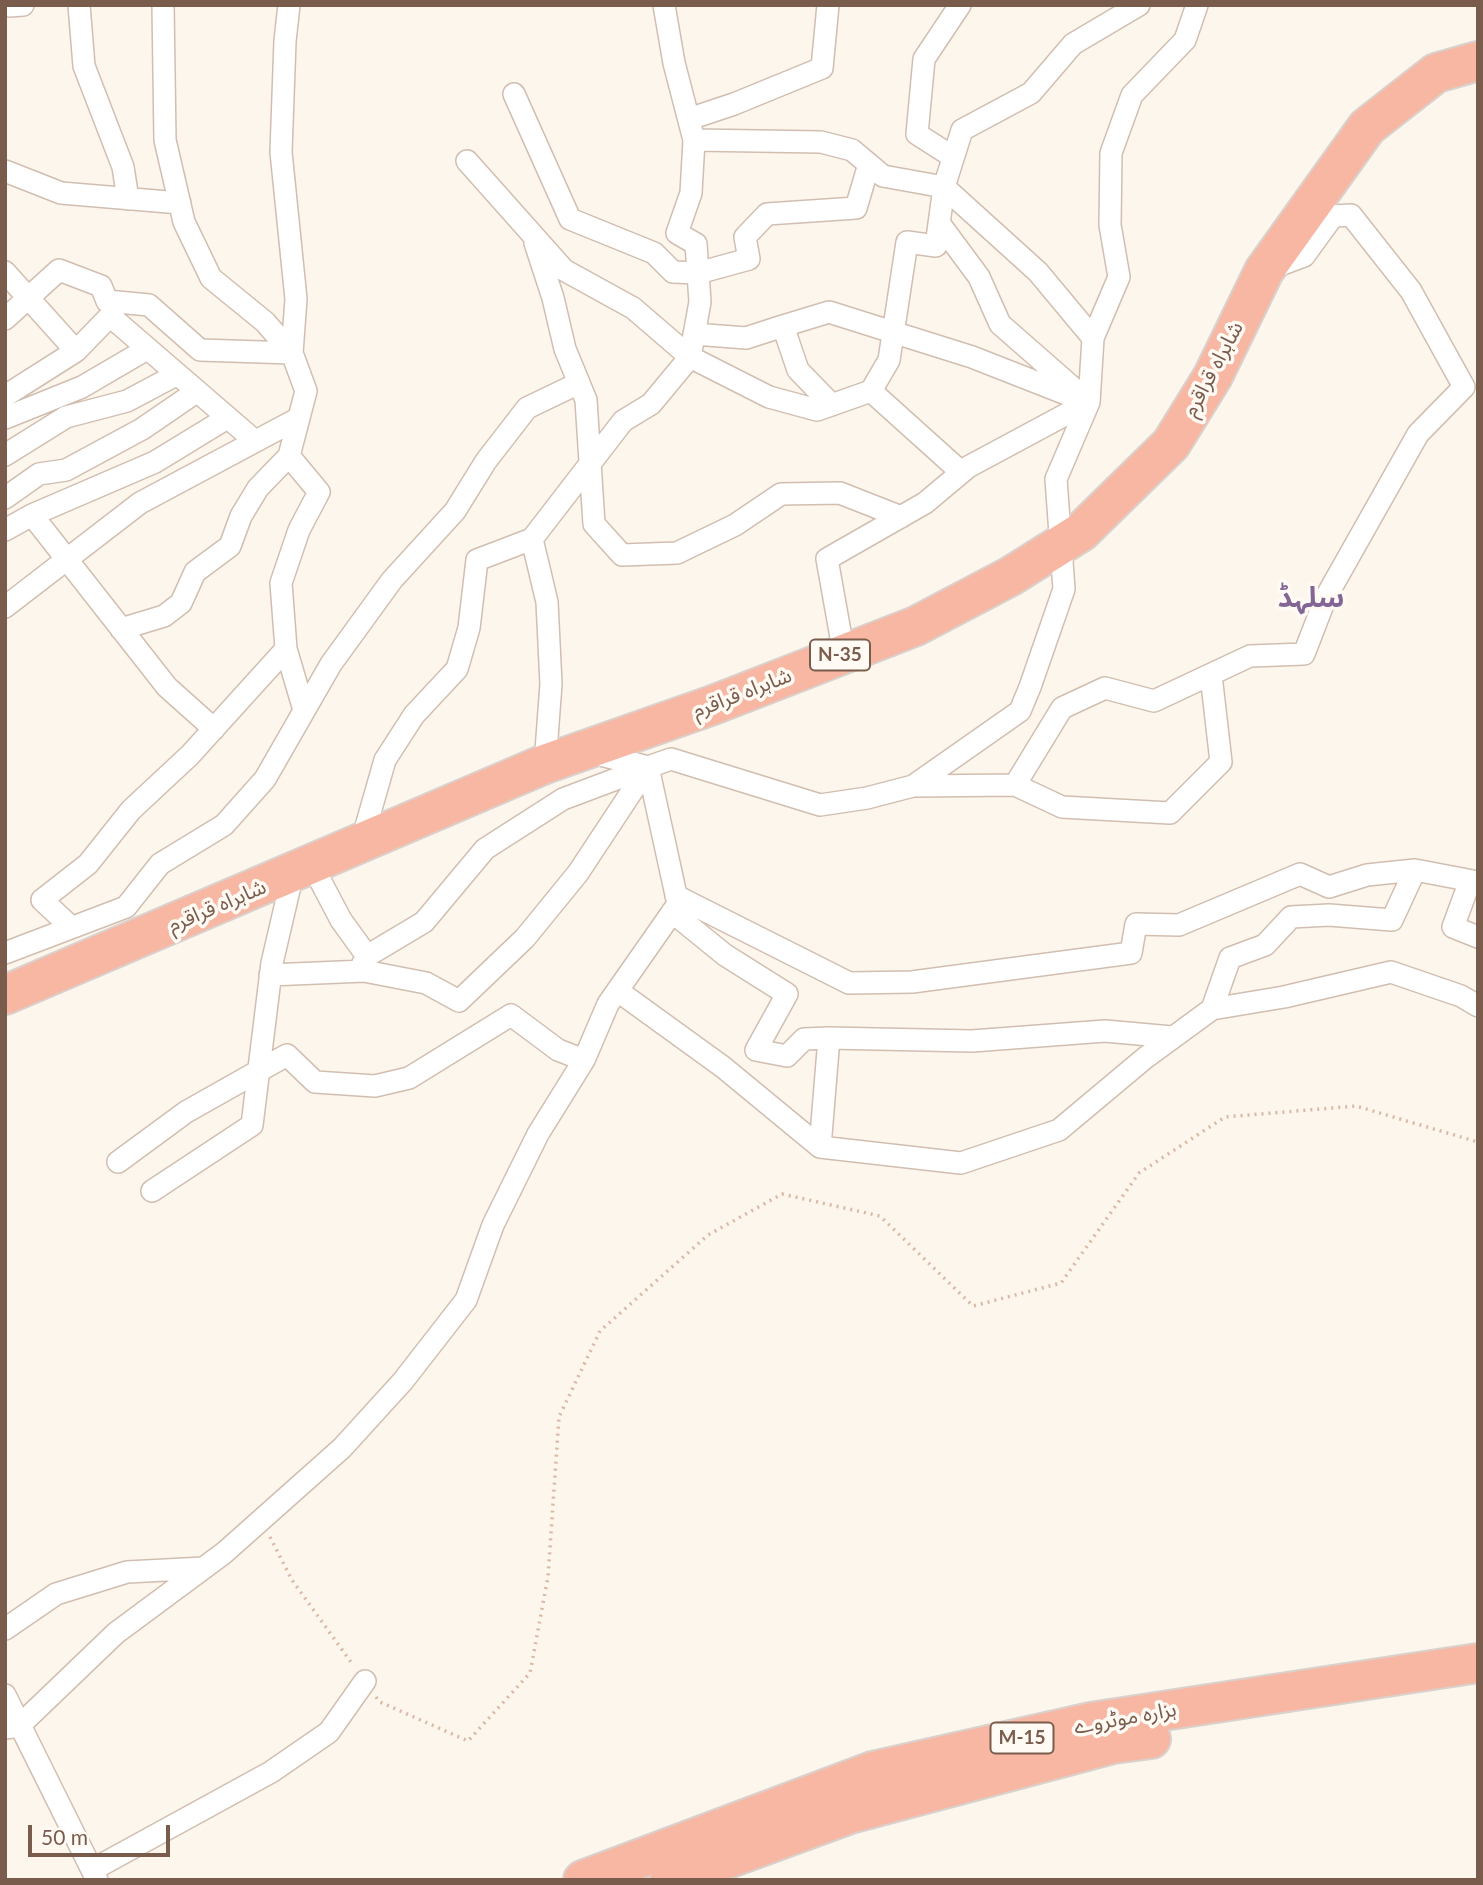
<!DOCTYPE html>
<meta charset="utf-8">
<style>
body{margin:0}
#map{position:relative;width:1483px;height:1885px;overflow:hidden;background:#fdf6ec;font-family:Lato,sans-serif}
canvas{display:block}
.frame{position:absolute;inset:0;border:7px solid #7a5c4d;pointer-events:none}
.scale{position:absolute;left:28px;top:1825px;width:142px;height:32px;box-sizing:border-box;border:4px solid #7a5c4d;border-top:0;padding-left:9px;font-size:21px;line-height:24px;white-space:nowrap;color:#7a5c4d;-webkit-text-stroke:5px #fffaf3;paint-order:stroke}
</style>
<div id="map">
<canvas width="1483" height="1885"></canvas>
<div class="frame"></div>
<div class="scale">50 m</div>
</div>
<script>
const g = document.querySelector('canvas').getContext('2d');
g.lineJoin = 'round';
const poly = rows => new Path2D(rows.map(r => 'M' + r).join(''));
function strokePath(path, color, width, dash) { g.strokeStyle = color; g.lineWidth = width; g.lineCap = dash ? 'butt' : 'round'; g.setLineDash(dash || []); g.stroke(path); }
function write(font, color, halo, rows, align = 'center') {
  g.font = font + ' Lato,"Noto Sans Arabic",sans-serif'; g.lineWidth = 7; g.setLineDash([]); g.textBaseline = 'middle'; g.strokeStyle = halo; g.fillStyle = color; for (const [text, x, y, turn = 0] of rows) {
    g.save(); g.translate(x, y); g.rotate((+turn || 0) * Math.PI / 180); g.textAlign = isNaN(turn) ? turn : align; if (halo) g.strokeText(text, 0, 0); g.fillText(text, 0, 0); g.restore();
  }
}
const street = poly([
 [79,5,84,66,123,167,128,199],
 [163,5,165,140,184,222,211,278,265,322,292,353],
 [289,5,285,41,281,152,296,299,292,353,306,391,289,456,319,492,299,530,281,583,286,649,304,710],
 [664,5,674,63,694,140,821,142,852,150,883,176,944,187,1038,272,1093,338,1089,402,1056,479,1064,589,1030,687,1020,711,913,786],
 [9,6,23,5],
 [514,94,570,219,654,253,673,272,698,273,749,259,745,237,767,214,856,208,869,164],
 [689,119,734,104,822,68,828,5],
 [953,157,917,134,924,59,960,5],
 [467,161,564,270,633,308,690,357,769,397,817,410,871,391,889,360,907,242,936,246,944,187,962,130,1031,93,1073,44,1139,5],
 [5,171,61,193,180,203],
 [535,243,553,298,565,349,586,400,594,524,622,555,677,553,735,525,781,494,840,493,901,517],
 [5,272,76,351],
 [5,319,59,270,101,286,107,301,149,305,200,350,292,353],
 [783,326,829,312,972,357,1074,397],
 [694,334,746,338,783,326,798,370,832,405],
 [1093,338,1119,277,1110,225,1111,153,1132,95,1185,40,1197,5],
 [871,391,961,472],
 [5,396,76,351,110,316,255,441],
 [5,418,82,387,147,349],
 [5,455,66,417,127,401,176,375],
 [5,498,39,474,66,470,142,429,196,392],
 [32,515,155,462,227,418],
 [5,530,32,515,167,687,214,729],
 [5,607,140,503,299,418],
 [121,629,164,616,181,603,195,572,230,546,241,516,258,488,289,456],
 [844,654,827,559,925,503,968,467,1089,402,1000,324,979,277,939,223],
 [545,764,551,684,547,602,532,539,623,421,651,404,690,357,700,302,696,244,677,233,691,193,694,140],
 [1015,785,1062,807,1170,813,1221,762,1211,675],
 [361,844,385,760,414,715,457,669,469,628,477,560,532,539],
 [312,865,341,920,367,956],
 [1470,881,1453,927,1478,937],
 [676,896,849,983,912,982,1131,953,1136,924,1179,925,1300,874,1329,887,1367,875,1415,870],
 [672,912,725,955,787,994,756,1050,787,1056,804,1039,829,1038,820,1147],
 [71,927,42,900,88,864,131,810,190,755,286,649],
 [5,953,126,907,160,864,224,825,265,779,331,664,392,580,455,511,486,461,527,408,579,383],
 [359,971,367,956,424,922,485,849,563,799,648,767,671,759,820,805,867,798,913,786,1015,785,1062,708,1105,688,1154,701,1250,656,1304,654,1326,597,1418,434,1464,387,1411,291,1351,215,1333,216,1304,256,1272,268],
 [270,975,364,971,426,983,459,1001,525,938,578,873,648,767],
 [618,991,723,1067,820,1147,961,1163,1059,1130,1145,1058,1212,1009,1284,997,1391,972,1461,996,1478,1006],
 [1212,1009,1230,958,1265,945,1291,917,1329,915,1392,920,1415,870,1478,882],
 [829,1038,972,1041,1105,1031,1172,1037],
 [118,1162,186,1112,287,1055,315,1082,375,1086,409,1078,511,1015,558,1050,584,1060],
 [152,1191,252,1125,272,963,293,873],
 [5,1629,56,1594,127,1572,204,1568],
 [5,1695,97,1880],
 [5,1728,19,1726,116,1633,224,1553,342,1448,403,1381,466,1300,493,1225,538,1134,584,1060,608,1004,678,904,648,767,589,752],
 [92,1870,271,1772,329,1732,365,1681]
]);
const highway = poly([
 [5,995,545,764,713,705,916,626,1011,576,1081,532,1171,444,1213,376,1264,271,1367,127,1436,73,1478,61],
 [583,1880,873,1771,1091,1722,1478,1663],
 [670,1880,850,1814,1113,1744,1151,1739]
]);
strokePath(street, '#d1beb0', 24);
strokePath(highway, '#dad1cd', 42);
strokePath(poly([
 [270,1537,292,1580,353,1665],
 [376,1697,380,1702,468,1741,530,1673,548,1577,559,1417,600,1331,708,1235,782,1194,880,1216,973,1306,1061,1283,1139,1173,1225,1117,1356,1106,1478,1142]
]), '#d9b8a5', 3.5, [2, 5]);
strokePath(street, '#fff', 21);
strokePath(highway, '#f7b7a3', 38);
for (const [x, y, w] of [
 [840,655,60],
 [1022,1738,63]
]) { const box = new Path2D(); box.roundRect(x - w / 2, y - 15.5, w, 31, 5); g.fillStyle = '#fffaf3'; g.fill(box); strokePath(box, '#7a5c4d', 2); }
write('bold 19px', '#7a5c4d', null, [
 ["N-35",840,655],
 ["M-15",1022,1738]
]);
write('21px', '#7a5c4d', '#fffaf3', [
 ["شاہراہ قراقرم",1213,369,-62],
 ["شاہراہ قراقرم",742,693,-21],
 ["شاہراہ قراقرم",217,906,-23],
 ["ہزارہ موٹروے",1125,1718,-10]
]);
write('bold 28px', '#846695', '#fffaf3', [
 ["سلہڈ",1311,598]
]);
</script>
